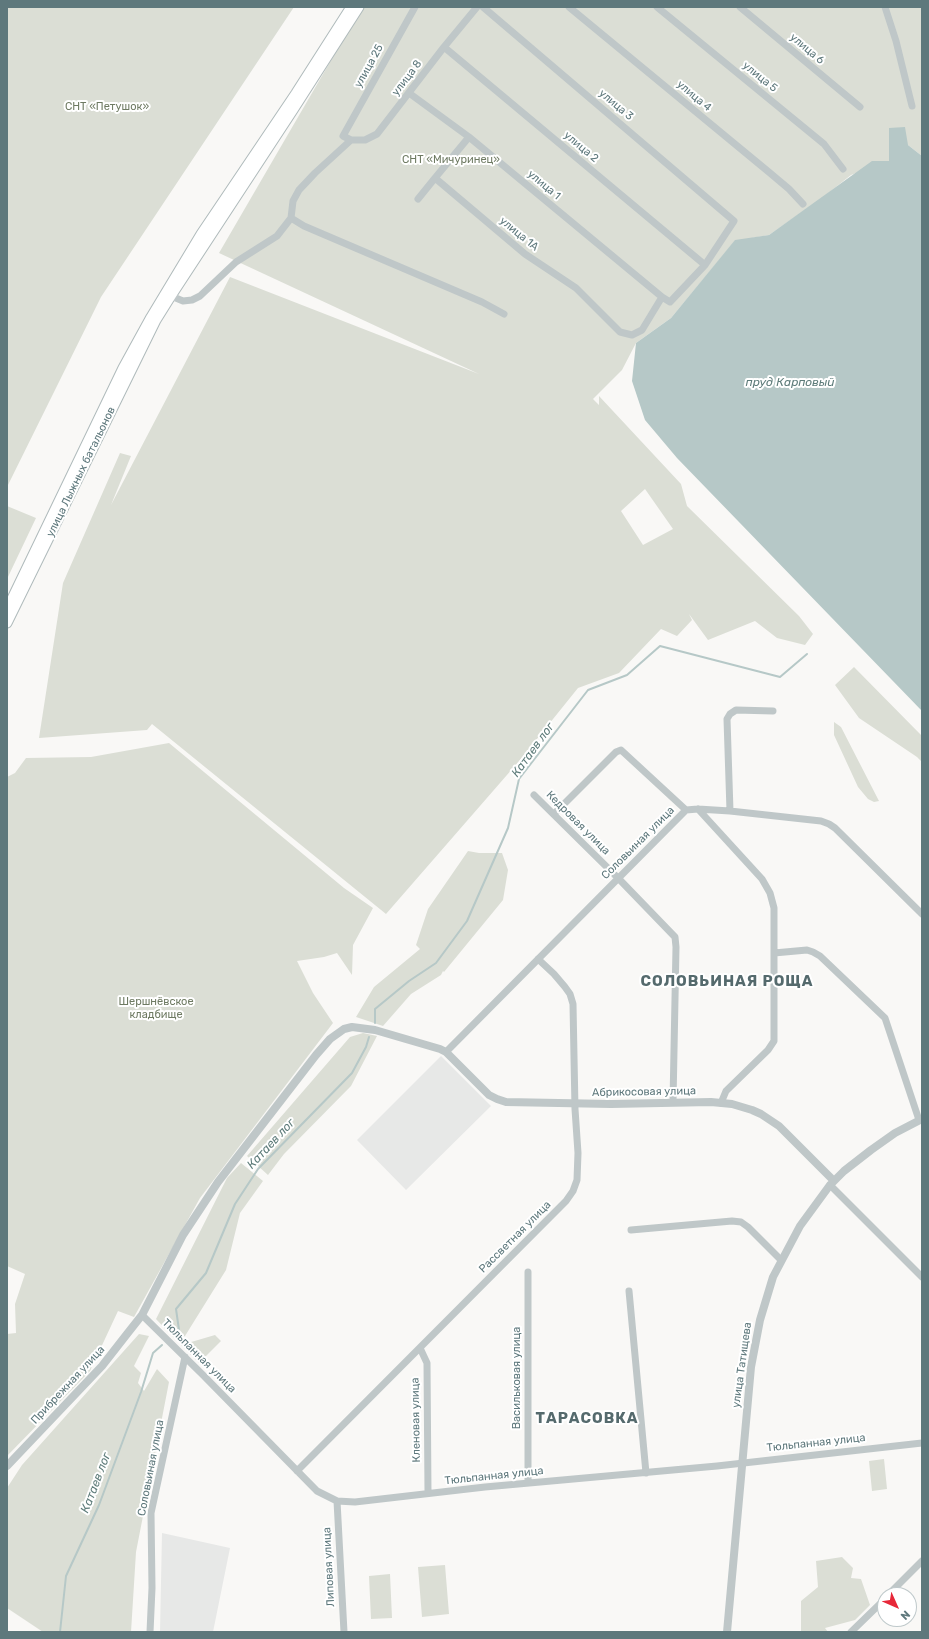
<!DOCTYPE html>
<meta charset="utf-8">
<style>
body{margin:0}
#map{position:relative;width:929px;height:1639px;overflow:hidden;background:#f9f8f6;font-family:Rubik,sans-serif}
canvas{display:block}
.frame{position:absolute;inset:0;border:8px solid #5e787c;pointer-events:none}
.north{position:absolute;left:877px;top:1587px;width:40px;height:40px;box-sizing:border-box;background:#fff;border:1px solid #bfc9cb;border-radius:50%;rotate:135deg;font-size:11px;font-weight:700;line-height:16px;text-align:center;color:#5e787c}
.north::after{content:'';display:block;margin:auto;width:14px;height:18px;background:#e72839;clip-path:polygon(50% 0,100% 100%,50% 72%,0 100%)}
</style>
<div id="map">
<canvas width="929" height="1639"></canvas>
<div class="frame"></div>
<div class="north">N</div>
</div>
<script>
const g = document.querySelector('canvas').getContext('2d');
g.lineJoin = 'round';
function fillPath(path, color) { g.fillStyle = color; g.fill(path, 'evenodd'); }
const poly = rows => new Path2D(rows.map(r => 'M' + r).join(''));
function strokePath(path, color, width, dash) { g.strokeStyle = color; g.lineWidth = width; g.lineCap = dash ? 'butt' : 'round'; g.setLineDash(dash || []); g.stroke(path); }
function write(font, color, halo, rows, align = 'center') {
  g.font = font + ' Rubik,sans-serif'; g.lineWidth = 4; g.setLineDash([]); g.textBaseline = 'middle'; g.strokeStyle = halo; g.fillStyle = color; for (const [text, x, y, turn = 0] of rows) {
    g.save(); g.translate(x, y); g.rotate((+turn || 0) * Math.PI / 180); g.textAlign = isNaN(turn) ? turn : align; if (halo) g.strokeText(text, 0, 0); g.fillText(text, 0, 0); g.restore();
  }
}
fillPath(poly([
 [441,1056,491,1106,406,1190,357,1140],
 [162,1533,230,1548,213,1632,160,1632]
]), '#e7e8e7');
fillPath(poly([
 [7,7,294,7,101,297,7,487],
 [362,7,922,7,922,156,908,145,889,161,851,175,822,198,769,235,735,241,671,318,636,343,622,370,593,399,599,405,599,396,681,484,687,506,799,616,813,634,805,645,777,638,755,621,708,640,689,614,692,620,677,636,661,629,619,673,578,688,520,760,386,914,152,724,147,730,39,738,63,583,120,453,131,456,111,505,230,277,479,374,219,253],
 [645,489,673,529,643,545,621,511],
 [7,506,36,518,7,579],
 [854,667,922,736,922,762,917,757,859,718,835,685],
 [834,722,841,727,879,801,874,802,868,799,858,787,834,735],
 [169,743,344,888,373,908,353,945,352,975,337,953,324,957,297,961,313,993,333,1023,200,1198,134,1317,118,1311,90,1371,7,1456,7,1334,16,1333,15,1304,25,1274,7,1266,7,777,15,773,26,758,91,757],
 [468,851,479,853,502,853,508,870,503,900,444,972,443,971,441,975,411,994,383,1026,356,1017,374,987,420,949,416,945,428,909],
 [363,1033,377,1036,351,1086,284,1154,268,1175,247,1156,350,1037],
 [241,1163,263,1181,240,1213,226,1270,185,1336,175,1339,156,1319,227,1178],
 [139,1334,149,1336,134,1366,141,1373,138,1383,144,1391,157,1369,169,1382,136,1552,131,1632,43,1632,7,1608,7,1488,22,1465],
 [215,1335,221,1341,199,1363,181,1345],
 [884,1459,887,1489,872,1491,869,1461],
 [842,1557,853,1568,851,1578,861,1579,870,1605,855,1620,825,1628,828,1632,801,1632,801,1601,818,1587,816,1561],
 [445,1565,449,1614,422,1617,418,1567],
 [390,1574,392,1618,371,1619,369,1576]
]), '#dbded5');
fillPath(poly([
 [905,127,908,145,922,156,922,711,677,458,645,420,632,381,636,343,671,318,735,240,769,235,872,161,889,161,889,128]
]), '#b6c8c7');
strokePath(poly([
 [375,1023,375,1009,409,981,436,963,467,921,508,828,519,779,588,690,627,675,660,646,780,677,807,654],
 [175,1334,179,1330,176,1309,206,1273,235,1204,258,1169,352,1073,366,1047,369,1037],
 [60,1632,66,1576,99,1505,141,1392,153,1353,162,1345]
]), '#b6c8c7', 2);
const secondary = poly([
 [7,609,123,368,151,317,201,234,296,93,351,7],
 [7,623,156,320,171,296,293,110,359,7]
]);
strokePath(secondary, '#afbabb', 11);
strokePath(poly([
 [415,7,343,136,351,140,365,140,377,134,444,47,477,7],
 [569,7,770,173,789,189,803,204],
 [657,7,824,144,843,169],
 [740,7,860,107],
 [885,7,896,41,912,106],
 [444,47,705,265],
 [409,93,469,137,662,297],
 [469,137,435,178,525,254,576,288,620,332,632,335,642,330,662,297,670,302,705,265,734,221,483,7],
 [418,199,435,178],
 [291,218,304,226,482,302,504,314],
 [171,296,183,301,192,300,200,296,236,262,277,236,291,218,293,201,299,190,315,173,351,140],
 [534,795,619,879,675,937,676,947,673,1102],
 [698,809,762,879,770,893,774,908,774,1041,768,1050,726,1091,721,1103],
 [730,811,727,719,730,714,736,710,773,711],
 [554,814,616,752,621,750,686,810],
 [774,953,807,950,813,952,820,956,885,1018,919,1120],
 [446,1052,686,810,698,809,730,811,821,821,829,824,835,828,922,914],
 [830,1185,922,1277],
 [631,1230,732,1221,741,1222,748,1227,781,1260],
 [528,1272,528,1483],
 [629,1291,646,1473],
 [142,1315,203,1375,317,1491,337,1501,355,1502,485,1487,717,1466,922,1443],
 [420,1348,427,1363,428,1493],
 [297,1471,566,1201,573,1191,577,1180,578,1153,575,1109,573,1004,570,994,565,987,554,974,538,959],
 [337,1501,344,1632],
 [888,1595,922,1561],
 [150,1632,152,1588,151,1513,185,1357],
 [851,1632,885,1599]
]), '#bfc7c8', 7);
strokePath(poly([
 [7,1466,102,1366,127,1334,142,1315,183,1235,218,1182,316,1055,330,1039,344,1029,352,1027,375,1030,440,1049,446,1052,489,1095,497,1099,506,1102,611,1104,711,1102,732,1104,752,1110,761,1114,779,1126,834,1181],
 [727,1632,751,1367,760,1320,773,1277,800,1226,830,1185,844,1171,871,1150,895,1133,922,1119]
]), '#bfc7c8', 8);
strokePath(secondary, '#fff', 9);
write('11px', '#5e787c', '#fff', [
 ["улица 6",807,49,40],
 ["улица 25",369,66,-61],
 ["улица 5",760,77,39],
 ["улица 8",407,78,-53],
 ["улица 4",694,96,40],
 ["улица 3",616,105,40],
 ["улица 2",581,147,40],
 ["улица 1",544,185,40],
 ["улица 1А",519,234,39],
 ["улица Лыжных батальонов",81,472,-64],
 ["Кедровая улица",578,823,45],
 ["Соловьиная улица",638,843,-45],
 ["Абрикосовая улица",644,1092,-1],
 ["Рассветная улица",515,1237,-45],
 ["Тюльпанная улица",199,1356,45],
 ["улица Татищева",742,1365,-82],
 ["Васильковая улица",517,1378,-90],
 ["Прибрежная улица",68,1385,-47],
 ["Кленовая улица",416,1420,-91],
 ["Тюльпанная улица",816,1443,-6],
 ["Соловьиная улица",151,1468,-79],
 ["Тюльпанная улица",494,1476,-6],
 ["Липовая улица",329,1567,-93]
]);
write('11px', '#6e7a62', '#fff', [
 ["СНТ «Петушок»",107,107],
 ["СНТ «Мичуринец»",451,160],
 ["Шершнёвское",156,1002],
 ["кладбище",156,1015]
]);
write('italic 12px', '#5e7c7a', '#fff', [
 ["пруд Карповый",790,383],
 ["Катаев лог",533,750,-54],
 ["Катаев лог",271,1144,-47],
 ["Катаев лог",96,1483,-69]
]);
g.letterSpacing = '1px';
write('bold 15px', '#556a6d', '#fff', [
 ["СОЛОВЬИНАЯ РОЩА",727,982],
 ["ТАРАСОВКА",587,1419]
]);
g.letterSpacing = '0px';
</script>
